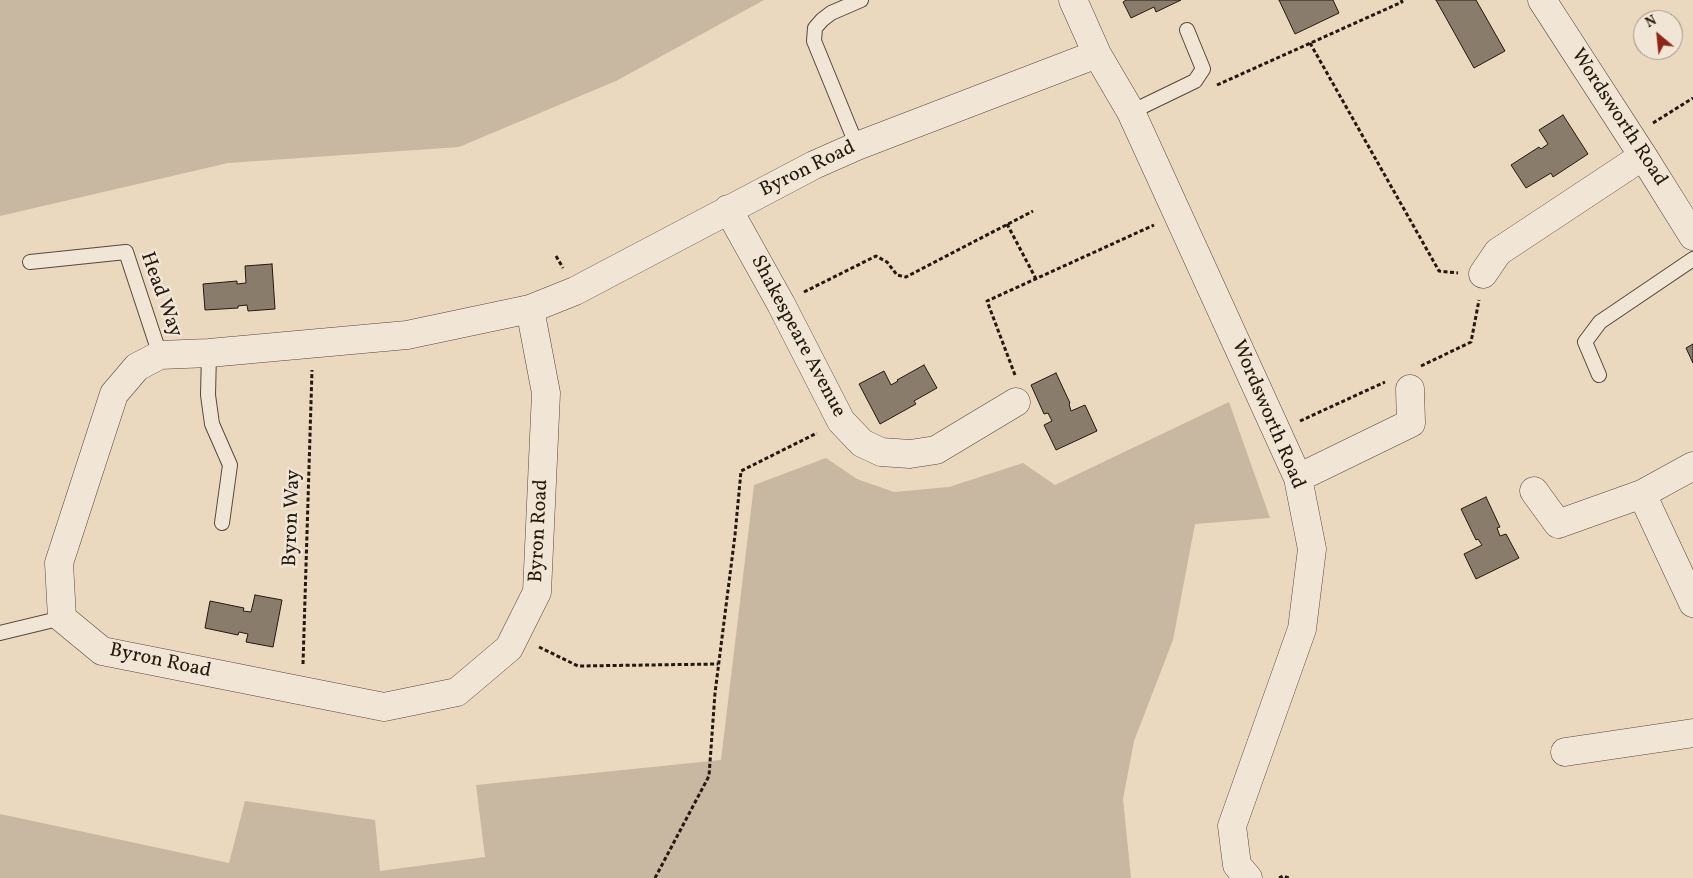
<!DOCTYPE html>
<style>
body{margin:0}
#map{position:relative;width:1693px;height:878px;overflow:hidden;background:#ead8bf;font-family:Vollkorn,serif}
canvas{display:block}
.north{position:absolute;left:1633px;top:10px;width:50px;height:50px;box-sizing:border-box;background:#f1e6d5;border:1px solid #9f9485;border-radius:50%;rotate:332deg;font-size:14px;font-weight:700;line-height:20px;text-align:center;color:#23190e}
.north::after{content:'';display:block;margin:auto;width:18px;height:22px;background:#8f2418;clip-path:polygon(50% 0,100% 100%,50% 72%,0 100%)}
</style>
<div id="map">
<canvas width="1693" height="878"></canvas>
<div class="north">N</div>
</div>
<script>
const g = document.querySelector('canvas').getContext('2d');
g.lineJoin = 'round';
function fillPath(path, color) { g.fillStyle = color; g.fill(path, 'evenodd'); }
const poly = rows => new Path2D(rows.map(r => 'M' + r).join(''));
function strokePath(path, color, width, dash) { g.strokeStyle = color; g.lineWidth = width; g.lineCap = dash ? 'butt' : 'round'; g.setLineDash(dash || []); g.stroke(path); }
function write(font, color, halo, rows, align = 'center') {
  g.font = font + ' Vollkorn,serif'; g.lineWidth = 5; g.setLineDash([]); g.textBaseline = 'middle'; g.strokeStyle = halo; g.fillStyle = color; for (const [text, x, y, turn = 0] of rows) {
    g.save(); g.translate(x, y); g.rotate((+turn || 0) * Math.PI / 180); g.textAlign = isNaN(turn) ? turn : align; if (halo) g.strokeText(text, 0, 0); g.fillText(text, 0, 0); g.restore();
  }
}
fillPath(poly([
 [0,0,764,0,616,81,459,147,228,163,0,216],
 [1229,402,1270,518,1195,524,1173,640,1134,741,1123,799,1131,878,0,878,0,814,229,863,245,801,375,820,380,871,485,857,476,785,721,760,754,485,826,458,857,479,894,492,949,487,1023,463,1055,485]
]), '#c8b8a1');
const building = poly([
 [1126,0,1181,0,1156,12,1154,7,1131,18,1123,2,1126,0],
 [1279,0,1333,0,1339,13,1295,34,1279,0],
 [1436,0,1476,0,1505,51,1474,68,1436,0],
 [1563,115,1588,154,1553,177,1551,173,1526,188,1511,165,1539,147,1541,149,1548,144,1539,130,1563,115],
 [272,264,275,309,248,311,247,305,238,306,238,308,205,310,203,284,237,281,237,284,246,283,245,266,272,264],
 [1693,344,1693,363,1686,348,1693,344],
 [924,365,937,388,914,401,916,404,880,424,859,384,884,371,891,385,898,381,897,380,924,365],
 [1056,373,1070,403,1069,404,1071,411,1085,405,1097,431,1056,450,1044,425,1052,421,1048,413,1044,414,1031,385,1056,373],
 [1486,497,1500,527,1497,528,1500,536,1506,534,1519,558,1476,579,1464,554,1482,545,1478,539,1476,540,1461,509,1486,497],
 [255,595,282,600,273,647,246,642,248,634,239,632,238,635,205,628,210,601,244,608,243,611,251,612,255,595]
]);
fillPath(building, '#8a7c6a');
strokePath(building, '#23190e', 1);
const lane = poly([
 [1131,112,1195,81,1203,69,1187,30],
 [857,146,814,41,815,28,822,20,831,13,861,0],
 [30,262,126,252,160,355],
 [209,353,208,395,212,424,230,465,222,523],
 [1599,375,1585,342,1600,322,1693,259],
 [0,633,62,618]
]);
const street = poly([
 [1073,0,1097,54,1131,112,1298,478,1312,549,1302,629,1232,826,1237,865,1248,878],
 [1542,0,1643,156,1693,236],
 [728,209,781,304,841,421,862,443,881,452,910,454,936,450,1016,402],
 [1483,274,1498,252,1643,156],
 [530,309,546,393,537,592,509,648,457,692,384,707,102,651,62,618,59,563,114,394,137,367,160,355,209,353,407,335,530,309,575,291,814,165,857,146,1097,54],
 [1298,478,1411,423,1410,389],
 [1534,491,1558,524,1642,494,1693,466],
 [1642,494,1693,603],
 [1565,752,1693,733]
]);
strokePath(lane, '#55493a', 16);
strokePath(street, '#55493a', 29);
strokePath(poly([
 [1310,43,1439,271,1458,273],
 [1217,85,1402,2,1401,0],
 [1653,123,1693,98],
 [1007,224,1036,279],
 [556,256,563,268],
 [804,292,876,256,887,262,897,275,906,277,1033,211],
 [1421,366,1471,342,1479,300],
 [1015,375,987,301,1154,225],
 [1300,421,1385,382],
 [539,647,578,666,718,664],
 [303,664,312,370],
 [655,878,709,776,715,693,735,535,741,471,817,433],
 [1279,878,1283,876,1289,878]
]), '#23190e', 3, [4, 2.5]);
strokePath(lane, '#f1e6d5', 14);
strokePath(street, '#f1e6d5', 28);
write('20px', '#23190e', '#f1e6d5', [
 ["Wordsworth Road",1618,118,57],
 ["Byron Road",808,170,-26],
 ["Head Way",160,295,70],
 ["Shakespeare Avenue",797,337,62],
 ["Wordsworth Road",1267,415,67],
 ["Byron Way",293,518,-88],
 ["Byron Road",540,531,-87],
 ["Byron Road",160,662,12]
]);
</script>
